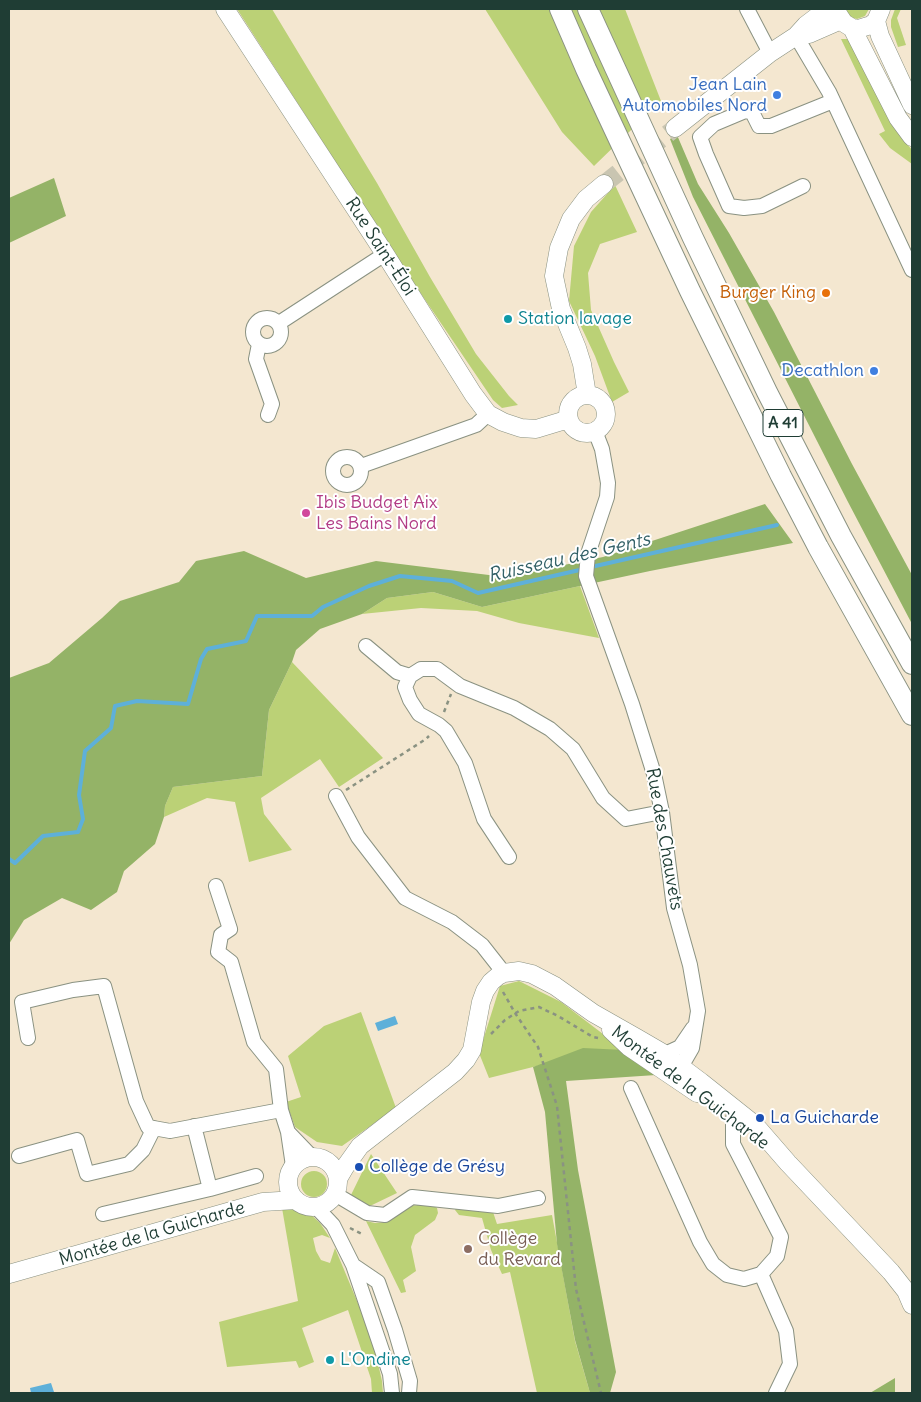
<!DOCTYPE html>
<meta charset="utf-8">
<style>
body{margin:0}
#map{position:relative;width:921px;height:1402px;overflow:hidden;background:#f4e7d0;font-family:Delius,sans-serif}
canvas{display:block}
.frame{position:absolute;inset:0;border:10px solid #1f3d34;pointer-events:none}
</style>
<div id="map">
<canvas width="921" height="1402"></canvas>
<div class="frame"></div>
</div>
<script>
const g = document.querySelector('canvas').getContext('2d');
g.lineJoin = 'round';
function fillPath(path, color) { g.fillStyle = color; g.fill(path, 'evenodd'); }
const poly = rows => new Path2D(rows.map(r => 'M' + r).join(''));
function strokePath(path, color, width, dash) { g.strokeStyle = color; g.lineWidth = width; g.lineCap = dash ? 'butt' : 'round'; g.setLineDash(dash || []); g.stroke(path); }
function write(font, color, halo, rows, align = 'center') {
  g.font = font + ' Delius,sans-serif'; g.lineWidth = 4; g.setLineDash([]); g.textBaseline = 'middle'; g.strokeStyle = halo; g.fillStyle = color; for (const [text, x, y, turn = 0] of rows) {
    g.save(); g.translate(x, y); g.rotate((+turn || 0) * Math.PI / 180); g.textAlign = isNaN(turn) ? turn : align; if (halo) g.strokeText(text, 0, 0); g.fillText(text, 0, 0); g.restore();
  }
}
fillPath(poly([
 [237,9,272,9,377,183,430,277,476,354,509,396,518,405,502,408,493,400,411,279],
 [485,9,625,9,661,101,594,166,562,132],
 [843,9,869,9,865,16,857,19,849,17],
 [895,9,901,9,897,18,906,45,898,47,891,27,891,20],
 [841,39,852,39,899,134,912,150,912,164,890,148,879,134,885,131],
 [615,185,637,232,600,244,588,273,591,310,614,362,629,392,612,402,595,356,569,301,574,246,591,212],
 [580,586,599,638,519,623,477,611,421,608,362,614,387,598,433,592,482,607],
 [292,662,383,758,339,787,320,759,261,798,264,814,292,850,249,862,235,802,207,798,164,817,165,806,173,787,262,776,269,710],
 [519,981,561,1002,624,1050,545,1064,489,1078,479,1053,500,986],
 [361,1012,396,1108,342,1146,317,1142,295,1127,286,1102,301,1097,288,1056,324,1026],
 [371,1154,397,1193,370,1206,351,1195],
 '301 1184a13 13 0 1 1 26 0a13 13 0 1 1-26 0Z',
 [290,1204,296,1209,308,1212,320,1223,330,1238,322,1235,313,1238,316,1251,321,1260,330,1263,335,1248,372,1337,382,1381,383,1393,372,1393,371,1379,348,1310,302,1328,314,1362,299,1368,296,1361,227,1367,219,1322,298,1301,282,1208],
 [424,1204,432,1205,437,1208,438,1213,435,1220,415,1235,411,1247,416,1271,403,1280,406,1292,401,1293,366,1221,375,1223,387,1222,411,1206],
 [457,1207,493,1212,497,1224,552,1215,575,1341,590,1393,537,1393,510,1272,502,1274,491,1250,482,1218,459,1215,455,1210]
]), '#bbd176');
fillPath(poly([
 [677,135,698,184,729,233,774,312,852,464,912,575,912,624,848,502,693,197,670,139],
 [54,178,66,216,9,243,9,198],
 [765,504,793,543,650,571,482,607,433,592,387,598,362,614,320,629,296,650,292,662,269,710,262,776,173,787,165,806,164,817,155,844,124,871,117,892,91,910,62,898,24,920,9,944,9,678,49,663,102,618,120,601,179,582,196,561,244,551,306,578,376,561,505,577,603,557],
 [583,1048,624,1050,656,1075,566,1081,578,1170,616,1372,610,1393,590,1393,575,1340,557,1244,545,1112,533,1067],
 [895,1378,895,1393,870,1393]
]), '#94b367');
fillPath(poly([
 [395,1016,398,1024,378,1031,375,1023],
 [51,1383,54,1392,46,1393,31,1393,30,1388]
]), '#5eb0d9');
strokePath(poly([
 [591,567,777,525],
 [9,859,15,863,43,836,78,832,83,819,79,795,85,751,111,728,115,706,137,701,188,704,201,659,207,649,246,641,257,616,312,616,323,607,369,586,400,576,452,581,478,593,584,569]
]), '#5eb0d9', 4);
strokePath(poly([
 [604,184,675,128]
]), '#c9c5b1', 18, [18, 9]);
const minor = poly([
 [747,9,770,53],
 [796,36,829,92,912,270],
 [803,186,762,206,744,208,729,206,706,154,700,137,714,124,745,111,752,112,759,126,771,126,833,101],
 '253 332a14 14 0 1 1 28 0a14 14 0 1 1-28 0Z',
 [279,323,385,254],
 [259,344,256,359,272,404,268,415],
 [595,431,602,449,608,483,607,497,588,554,586,576,632,704,654,774,662,812,674,908,690,965,698,1011,692,1048,681,1067,673,1068],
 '333 471a14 14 0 1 1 28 0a14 14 0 1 1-28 0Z',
 [361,466,476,425,488,414],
 [366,646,397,672,410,676],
 [336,796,358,837,405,898,452,922,482,945,504,973],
 [509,857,484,819,465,763,446,731,439,725,419,714,410,700,405,687,410,676,421,669,437,669,460,686,514,708,550,729,573,749,603,798,626,819,662,812],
 [216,886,230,929,221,935,218,952,231,962,254,1042,276,1069,281,1110,288,1132,312,1157],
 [28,1038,22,1002,73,990,104,986,136,1101,148,1127,170,1131,281,1110],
 [661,1052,667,1053,680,1047,693,1028],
 [631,1088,700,1242,713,1264,727,1275,744,1279,761,1274,777,1256,781,1237,733,1144,733,1118],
 [194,1126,210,1189,256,1176],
 [288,1132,293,1166],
 [19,1156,77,1140,87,1174,129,1164,143,1150,154,1128],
 [335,1194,367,1213,385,1215,412,1197,498,1206,538,1198],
 [316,1207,333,1225,353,1265,390,1374,392,1393],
 [103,1214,210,1189],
 [353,1265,378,1282,395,1330,410,1381,409,1393],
 [761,1274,786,1331,790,1364,776,1393]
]);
const major = poly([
 [225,9,385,254,473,394,488,414,503,422,521,428,536,429,569,419],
 [837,9,838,14,844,23,852,28,858,29,871,25,876,21,881,9],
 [876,21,880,36,912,105],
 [852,28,898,118,912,137],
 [799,36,809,34,841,20],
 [675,128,770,53,796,36,806,25,827,9],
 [587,395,582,364,577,348,561,309,554,276,559,248,571,219,586,199,604,184],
 '568 414a19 19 0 1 1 38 0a19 19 0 1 1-38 0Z',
 [611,1030,629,1047,697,1093],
 '288 1182a25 25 0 1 1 50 0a25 25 0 1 1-50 0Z',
 [338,1179,345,1167,360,1146,455,1072,466,1060,472,1050,481,1002,485,991,491,982,498,976,504,973,519,971,532,974,555,986,593,1013,637,1038,661,1052,701,1082,755,1125,788,1163,891,1272,906,1291,912,1305],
 [9,1274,263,1202,296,1200]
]);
const highway = poly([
 [560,9,586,69,690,291,781,476,818,547,912,715],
 [588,9,693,238,767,392,841,536,912,664]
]);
strokePath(minor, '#8a9282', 16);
strokePath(major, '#8a9282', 19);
strokePath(highway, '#8a9282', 22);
strokePath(poly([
 [444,712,451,694],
 [346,790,426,739,429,736],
 [503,992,515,1013,538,1047,557,1106,576,1289,601,1393],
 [491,1034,505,1020,519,1011,539,1007,558,1016,593,1037,598,1038],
 [350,1228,362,1234]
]), '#8a9282', 2.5, [4, 4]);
strokePath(minor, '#fff', 14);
strokePath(major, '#fff', 18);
strokePath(highway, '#fff', 20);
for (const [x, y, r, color] of [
 [777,95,5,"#3f7fe0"],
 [826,293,5,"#e8710a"],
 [508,319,5,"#0f9aa8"],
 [874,371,5,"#3f7fe0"],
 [306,513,5,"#d1479c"],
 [760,1118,5,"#1a4fb4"],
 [359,1167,5,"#1a4fb4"],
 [468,1249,5,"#8d6e63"],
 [330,1360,5,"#0f9aa8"]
]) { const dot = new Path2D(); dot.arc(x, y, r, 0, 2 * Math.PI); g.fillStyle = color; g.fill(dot); strokePath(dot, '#fff', 2); }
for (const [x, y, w] of [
 [783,423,40]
]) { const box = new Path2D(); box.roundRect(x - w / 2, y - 13.5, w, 27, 4); g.fillStyle = '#fff'; g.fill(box); strokePath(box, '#1f3d34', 1); }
write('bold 16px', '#1f3d34', null, [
 ["A 41",783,423]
]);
write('18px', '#366cbe', '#fff', [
 ["Jean Lain",767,85],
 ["Automobiles Nord",767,106],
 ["Decathlon",864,371]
], 'right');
write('18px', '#1f3d34', '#fff', [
 ["Rue Saint-Éloi",380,247,57],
 ["Rue des Chauvets",664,839,80],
 ["Montée de la Guicharde",690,1088,37],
 ["Montée de la Guicharde",152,1234,-16]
]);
write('18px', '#c56008', '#fff', [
 ["Burger King",816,293]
], 'right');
write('18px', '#0d838f', '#fff', [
 ["Station lavage",518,319],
 ["L'Ondine",340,1360]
], 'left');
write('18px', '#b23c85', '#fff', [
 ["Ibis Budget Aix",316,503],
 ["Les Bains Nord",316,524]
], 'left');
write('18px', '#164399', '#fff', [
 ["La Guicharde",770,1118],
 ["Collège de Grésy",369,1167]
], 'left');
write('18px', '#785e54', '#fff', [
 ["Collège",478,1239],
 ["du Revard",478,1260]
], 'left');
write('italic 19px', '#326066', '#fff', [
 ["Ruisseau des Gents",569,558,-13]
]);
</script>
